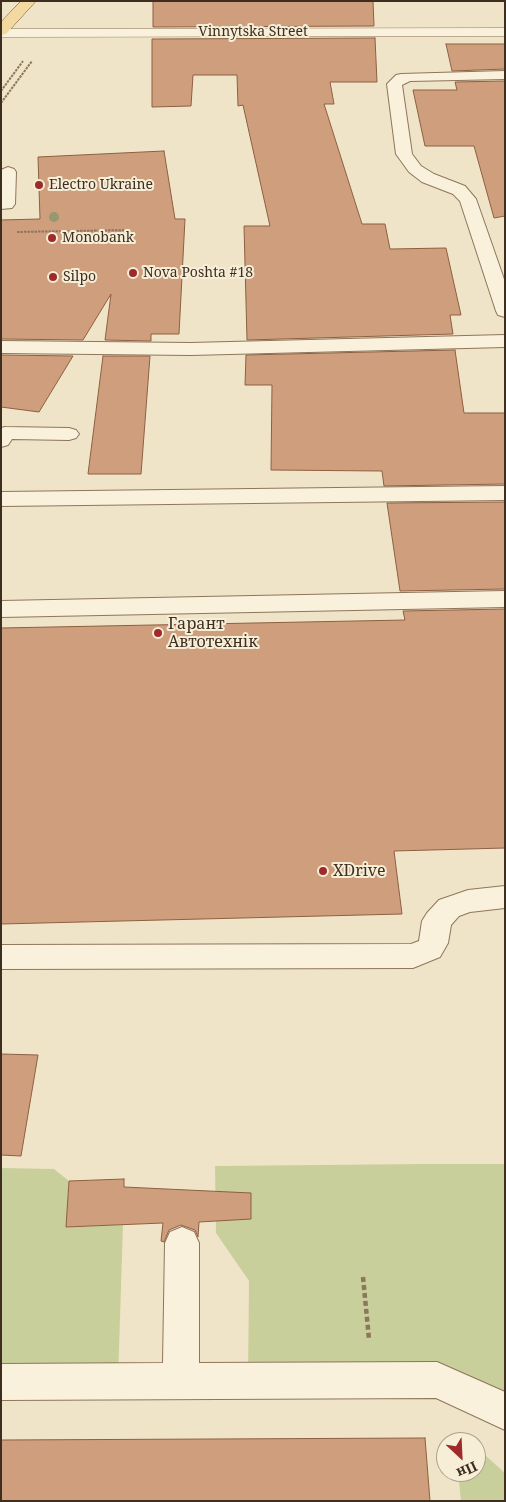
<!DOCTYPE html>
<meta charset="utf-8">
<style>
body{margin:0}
#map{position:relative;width:506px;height:1502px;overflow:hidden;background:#f0e4c8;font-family:"Noto Serif",serif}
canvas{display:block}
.frame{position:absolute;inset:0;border:2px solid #3d2e20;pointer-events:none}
.north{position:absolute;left:436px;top:1432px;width:50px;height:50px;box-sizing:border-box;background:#f7eed8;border:1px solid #ada18e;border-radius:50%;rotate:155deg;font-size:14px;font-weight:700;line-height:20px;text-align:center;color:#3d2e20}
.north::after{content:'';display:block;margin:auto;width:18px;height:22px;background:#9e2a2b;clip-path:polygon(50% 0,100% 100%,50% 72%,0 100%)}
</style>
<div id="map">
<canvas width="506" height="1502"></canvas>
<div class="frame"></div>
<div class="north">Пн</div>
</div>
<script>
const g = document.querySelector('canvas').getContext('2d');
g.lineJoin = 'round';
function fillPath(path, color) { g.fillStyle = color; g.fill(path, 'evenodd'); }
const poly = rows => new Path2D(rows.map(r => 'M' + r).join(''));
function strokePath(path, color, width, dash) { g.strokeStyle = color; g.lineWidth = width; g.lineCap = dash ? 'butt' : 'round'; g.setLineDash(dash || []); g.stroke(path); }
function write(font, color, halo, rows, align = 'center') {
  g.font = font + ' "Noto Serif",serif'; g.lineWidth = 4; g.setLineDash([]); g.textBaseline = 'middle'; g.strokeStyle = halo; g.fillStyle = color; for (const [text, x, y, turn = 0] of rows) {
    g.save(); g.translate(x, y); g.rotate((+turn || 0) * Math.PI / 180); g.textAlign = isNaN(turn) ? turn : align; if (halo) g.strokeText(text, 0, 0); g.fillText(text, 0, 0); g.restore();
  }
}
fillPath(poly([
 [423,1164,505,1164,505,1411,437,1380,248,1381,249,1281,216,1233,215,1166],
 [1,1168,54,1169,69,1181,67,1227,123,1225,118,1381,1,1382],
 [476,1447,505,1473,505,1501,461,1501,458,1472,476,1472]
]), '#c9cf9b');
const building = poly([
 [153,1,373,1,374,26,153,27,153,1],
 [375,38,377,82,330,82,334,104,324,104,362,224,385,224,390,249,446,248,461,315,450,315,453,334,247,340,244,226,270,226,243,105,238,106,237,75,193,75,191,106,152,107,152,39,375,38],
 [446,44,505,44,505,69,452,71,446,44],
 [505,81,505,216,494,218,474,146,425,146,413,90,457,90,455,82,505,81],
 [164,151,175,219,185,219,179,334,151,334,151,341,105,340,111,294,83,340,1,339,1,220,40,219,38,157,164,151],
 [455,350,464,413,505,413,505,484,384,486,382,471,271,470,272,385,245,385,246,355,455,350],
 [1,355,73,356,39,412,1,407,1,355],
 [103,356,150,356,141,474,88,474,103,356],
 [505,502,505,589,400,591,387,503,505,502],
 [505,609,505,848,394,851,402,914,1,924,1,628,405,620,403,611,505,609],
 [1,1054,38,1055,21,1156,1,1155,1,1054],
 [124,1179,124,1187,251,1193,251,1219,199,1222,198,1237,195,1230,181,1225,169,1230,164,1242,161,1241,163,1223,66,1227,69,1181,124,1179],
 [425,1438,430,1501,1,1501,1,1440,425,1438]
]);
fillPath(building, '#cf9f7d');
strokePath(building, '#8d5f41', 1);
const lane = poly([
 [505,71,505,79,410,81,402,85,412,154,421,166,434,174,465,186,476,199,505,282,505,317,498,315,496,311,460,201,453,194,422,182,409,172,396,154,387,84,396,75,401,74,505,71],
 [8,167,14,169,16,172,15,204,12,208,1,209,1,170,8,167],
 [505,335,505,347,191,355,1,353,1,341,191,343,505,335],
 [5,427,69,428,76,430,79,434,76,438,69,440,12,439,8,445,1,447,1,428,5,427],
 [505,486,505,500,1,506,1,492,505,486],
 [505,591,505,607,1,617,1,601,505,591],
 [505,886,505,908,470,912,459,916,451,925,448,943,440,957,413,968,1,969,1,945,411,944,419,941,422,921,427,913,439,900,468,890,505,886],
 [182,1227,194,1232,199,1243,199,1363,437,1362,505,1392,505,1430,436,1398,1,1400,1,1364,163,1363,165,1243,170,1232,182,1227]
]);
const street = poly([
 [505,28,505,36,1,37,1,29,505,28]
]);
const primary = poly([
 [21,1,36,1,6,34,1,35,1,22,21,1]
]);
strokePath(lane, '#8d765c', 2);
strokePath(street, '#8d765c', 1);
strokePath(primary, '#5b4430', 1);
strokePath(poly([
 [1,91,23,61],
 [1,103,32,61],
 [17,232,128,230]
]), '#8d765c', 2, [2.5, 1]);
strokePath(poly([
 [363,1277,369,1339]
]), '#8d765c', 4.5, [5, 3]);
fillPath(lane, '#faf1dc');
fillPath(street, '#faf1dc');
fillPath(primary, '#f3d9a0');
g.fillStyle = '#96986f';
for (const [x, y] of [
 [54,217]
]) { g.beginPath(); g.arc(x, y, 5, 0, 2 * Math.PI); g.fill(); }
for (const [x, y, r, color] of [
 [39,185,5,"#9e2a2b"],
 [52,238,5,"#9e2a2b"],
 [133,273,5,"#9e2a2b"],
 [53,277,5,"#9e2a2b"],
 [158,633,5,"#9e2a2b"],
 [323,871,5,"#9e2a2b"]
]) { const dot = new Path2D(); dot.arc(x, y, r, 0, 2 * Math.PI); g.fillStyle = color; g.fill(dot); strokePath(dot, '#f7eed8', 2); }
write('14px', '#3d2e20', '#f7eed8', [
 ["Vinnytska Street",253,32]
]);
write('14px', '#3d2e20', '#f7eed8', [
 ["Electro Ukraine",49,185],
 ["Monobank",62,238],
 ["Nova Poshta #18",143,273],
 ["Silpo",63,277]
], 'left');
write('16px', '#3d2e20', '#f7eed8', [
 ["Гарант",168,624],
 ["Автотехнік",168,642],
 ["XDrive",333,871]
], 'left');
</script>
